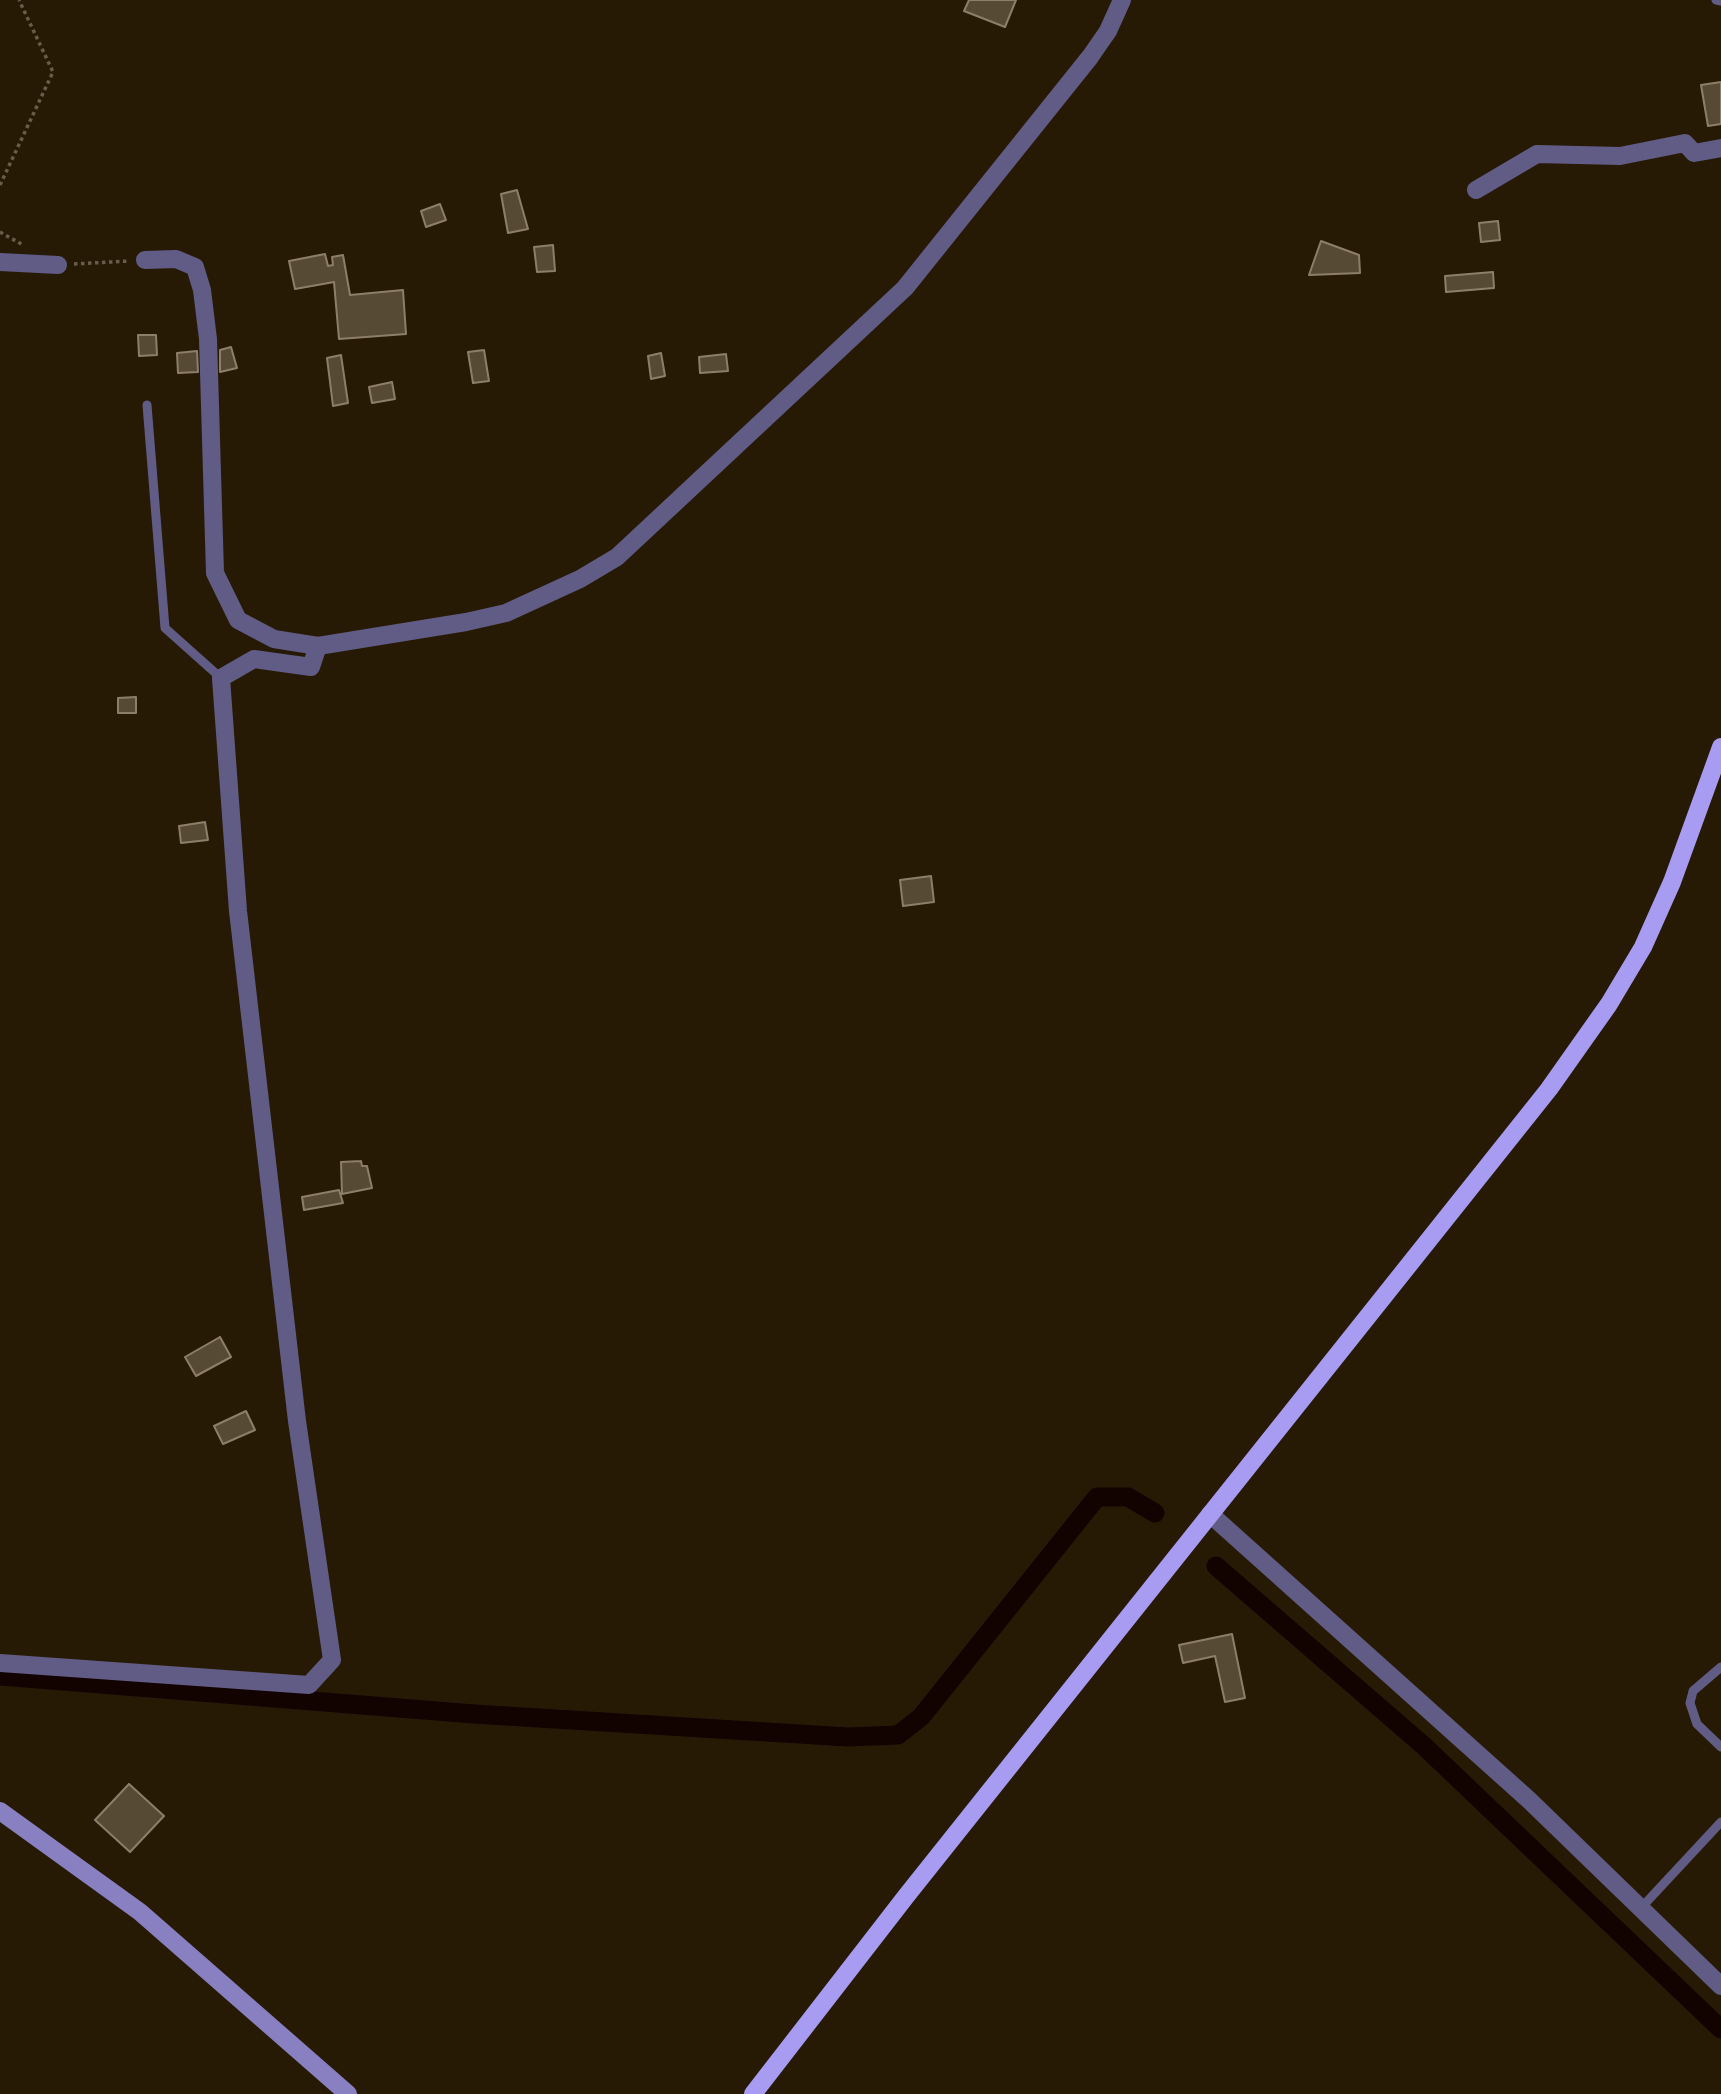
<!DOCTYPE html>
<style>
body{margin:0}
canvas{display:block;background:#261a05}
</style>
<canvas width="1721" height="2094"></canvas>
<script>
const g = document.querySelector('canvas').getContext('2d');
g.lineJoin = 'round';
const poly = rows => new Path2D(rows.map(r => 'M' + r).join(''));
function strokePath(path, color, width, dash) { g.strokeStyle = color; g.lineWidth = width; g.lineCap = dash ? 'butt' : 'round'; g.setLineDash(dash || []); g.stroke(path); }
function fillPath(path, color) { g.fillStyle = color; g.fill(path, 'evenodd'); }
strokePath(poly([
 [1216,1566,1424,1746,1721,2029],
 [0,1676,474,1714,848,1737,898,1735,921,1717,1097,1497,1128,1497,1155,1513]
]), '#120200', 19);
const building = poly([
 [969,0,1016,0,1005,27,964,11,969,0],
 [1721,82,1721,124,1708,126,1701,85,1721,82],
 [517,190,528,229,508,233,501,194,517,190],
 [440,204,446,220,426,227,421,211,440,204],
 [1498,221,1500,240,1481,242,1479,223,1498,221],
 [1321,241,1359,255,1360,273,1309,275,1321,241],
 [553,245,555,271,537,272,534,247,553,245],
 [325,254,328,266,333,265,332,257,343,255,350,295,403,290,406,334,339,339,334,282,295,289,289,261,325,254],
 [1493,272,1494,288,1446,292,1445,276,1493,272],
 [138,335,156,335,157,355,139,356,138,335],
 [231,347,237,368,220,372,220,350,231,347],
 [484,350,489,381,473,383,468,352,484,350],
 [197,351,198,372,178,373,177,353,197,351],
 [661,353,665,376,651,379,648,356,661,353],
 [726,354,728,371,700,373,699,357,726,354],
 [341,355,348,403,333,406,327,358,341,355],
 [392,382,395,399,372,403,369,387,392,382],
 [136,697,136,713,118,713,118,698,136,697],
 [205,822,208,840,181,843,179,826,205,822],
 [931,876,934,902,903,906,900,880,931,876],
 [361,1161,362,1166,367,1166,372,1188,342,1194,341,1162,361,1161],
 [339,1190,343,1203,304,1210,302,1197,339,1190],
 [220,1337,231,1357,196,1376,185,1357,220,1337],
 [246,1411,255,1430,223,1444,214,1426,246,1411],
 [1232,1634,1245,1698,1225,1702,1215,1656,1183,1663,1179,1645,1232,1634],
 [129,1784,164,1816,130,1852,95,1820,129,1784]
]);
fillPath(building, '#574a34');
strokePath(building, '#8d7e67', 2);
strokePath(poly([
 [0,185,53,72,19,0],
 [0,232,23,245],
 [74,264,129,261]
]), '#685d4b', 3.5, [3.5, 3.5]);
strokePath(poly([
 [1716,0,1721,1],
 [147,405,165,628,221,678],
 [1721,1667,1693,1691,1690,1703,1697,1724,1721,1747],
 [1641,1908,1721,1822]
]), '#615c85', 9);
strokePath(poly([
 [1476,190,1537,154,1620,156,1685,143,1694,153,1721,148],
 [145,260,176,259,195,267,202,290,208,339,215,573,238,620,274,639,318,646,466,622,506,613,580,579,617,557,905,288,1090,57,1108,31,1122,0],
 [0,262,58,265],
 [1210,1514,1529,1800,1721,1986],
 [0,1663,309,1685,332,1660,297,1421,238,911,221,678,254,659,311,667,318,646]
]), '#615c85', 18);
strokePath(poly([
 [0,1811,140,1912,348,2094]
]), '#8880c1', 18);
strokePath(poly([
 [753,2094,907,1895,1549,1089,1609,1004,1643,947,1672,882,1721,747]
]), '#a79cf1', 18);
</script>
